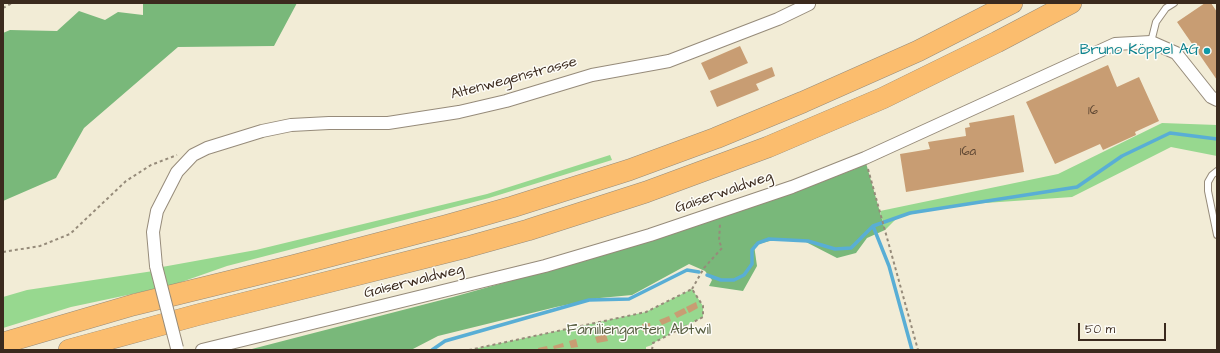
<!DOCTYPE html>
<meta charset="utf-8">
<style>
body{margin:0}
#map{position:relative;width:1220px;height:353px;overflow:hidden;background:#f2ecd6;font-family:"Architects Daughter",sans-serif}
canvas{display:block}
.frame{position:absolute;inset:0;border:4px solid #3b2a1e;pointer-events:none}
.scale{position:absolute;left:1078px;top:323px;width:88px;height:18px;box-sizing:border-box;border:2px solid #3b2a1e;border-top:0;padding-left:5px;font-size:12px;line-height:14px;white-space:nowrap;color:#3b2a1e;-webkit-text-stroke:3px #fdfcf7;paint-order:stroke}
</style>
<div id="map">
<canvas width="1220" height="353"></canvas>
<div class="frame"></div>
<div class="scale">50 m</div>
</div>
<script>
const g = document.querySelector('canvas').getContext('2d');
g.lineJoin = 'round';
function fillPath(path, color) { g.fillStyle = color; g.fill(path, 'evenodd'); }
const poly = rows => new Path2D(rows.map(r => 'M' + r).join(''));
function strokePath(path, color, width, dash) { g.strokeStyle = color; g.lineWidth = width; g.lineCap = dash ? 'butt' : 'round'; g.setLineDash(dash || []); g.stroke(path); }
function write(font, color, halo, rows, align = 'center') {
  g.font = font + ' "Architects Daughter",sans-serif'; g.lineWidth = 3; g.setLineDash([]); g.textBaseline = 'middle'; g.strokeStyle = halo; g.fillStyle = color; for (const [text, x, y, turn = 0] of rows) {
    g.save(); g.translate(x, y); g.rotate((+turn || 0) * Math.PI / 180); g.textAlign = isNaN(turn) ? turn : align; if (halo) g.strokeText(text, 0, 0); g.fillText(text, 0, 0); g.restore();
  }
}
fillPath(poly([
 [1162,123,1217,125,1217,156,1171,147,1072,197,956,205,898,217,885,230,880,211,1058,174],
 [610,155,612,160,489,198,227,266,170,286,71,307,3,328,3,297,27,290,160,270,162,267,256,250,487,194],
 [692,289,703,306,703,317,653,343,652,345,646,347,646,350,469,350,646,312]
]), '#97d88f');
fillPath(poly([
 [143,3,297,3,274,46,178,47,84,128,56,178,3,201,3,33,10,30,57,31,79,11,105,20,118,12,143,15],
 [866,163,885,230,867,238,856,253,837,258,802,240,774,240,754,245,757,266,743,291,709,286,712,280,705,271,689,264,632,295,600,298,556,307,438,336,411,350,248,350,453,297,638,245,792,193,855,169]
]), '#79b87a');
strokePath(poly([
 [873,226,889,266,912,350],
 [707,275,721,280,734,280,744,275,752,264,752,250,758,243,769,239,808,241,835,249,851,248,873,226,910,213,1077,187,1122,156,1170,133,1217,139],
 [432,350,445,341,589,300,629,299,687,270,699,272]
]), '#59aed5', 3.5);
fillPath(poly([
 [1205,3,1211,3,1217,12,1217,80,1177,22],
 [740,46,748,63,709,80,701,63],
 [1108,65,1117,87,1139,77,1159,121,1135,132,1136,135,1103,150,1100,144,1055,164,1026,102],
 [772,67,775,76,756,84,759,90,717,107,710,91],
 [1014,115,1024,172,906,192,900,154,930,149,928,142,966,136,965,128,970,127,969,123],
 [696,302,698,308,689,313,686,307],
 [684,308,687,313,677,318,674,313],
 [669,316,671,321,662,325,659,320],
 [650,323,651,330,643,332,642,324],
 [635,328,636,334,625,336,624,331],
 [606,334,608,341,597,343,595,337],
 [576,339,578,347,571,348,569,341],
 [563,343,564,347,554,349,553,346],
 [547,346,548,350,538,350,538,348]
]), '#c89d73');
const lane = poly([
 [1151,42,1156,22,1166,8,1174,3],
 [1217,171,1212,175,1208,182,1208,191,1217,235]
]);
const street = poly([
 [156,266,153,232,157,211,177,172,193,155,207,148,262,131,291,125,329,123,388,123,459,112,506,101,592,75,669,61,778,19,809,4],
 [202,350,545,266,650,235,792,187,865,158,1115,44,1151,42,1176,53,1211,97,1217,100]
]);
const highway = poly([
 [3,343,133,305,292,266,445,226,512,207,629,170,716,138,803,102,918,51,1012,3],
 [69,350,197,315,467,247,528,230,646,192,768,147,883,98,997,42,1071,3]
]);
strokePath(lane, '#968b7a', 8);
strokePath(street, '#968b7a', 14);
strokePath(highway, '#968b7a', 22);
strokePath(poly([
 [3,8,12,3],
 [868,169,918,350],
 [3,252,40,246,70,234,126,181,151,165,177,155],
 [692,289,704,268,722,248,719,241,720,224],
 [469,350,646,312,692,289,703,306,703,317,653,343,652,350]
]), '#968b7a', 2, [3, 3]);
strokePath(lane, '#fff', 6);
strokePath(street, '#fff', 12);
strokePath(highway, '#fbbd6e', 21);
const streetBridge = poly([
 [156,266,177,348]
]);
strokePath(streetBridge, '#968b7a', 14, []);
strokePath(streetBridge, '#fff', 12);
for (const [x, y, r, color] of [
 [1207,51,4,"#0f9aa8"]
]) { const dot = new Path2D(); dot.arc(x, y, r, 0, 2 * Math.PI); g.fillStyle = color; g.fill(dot); strokePath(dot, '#fdfcf7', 1.5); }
write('13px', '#5e4733', null, [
 ["16",1093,111],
 ["16a",968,152]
]);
write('15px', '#0d838f', '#fdfcf7', [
 ["Bruno Köppel AG",1199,51]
], 'right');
write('15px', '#3b2a1e', '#fdfcf7', [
 ["Altenwegenstrasse",514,79,-15],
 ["Gaiserwaldweg",724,193,-19],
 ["Gaiserwaldweg",414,282,-14]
]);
write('15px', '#575e40', '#fdfcf7', [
 ["Familiengarten Abtwil",639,331]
]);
</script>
